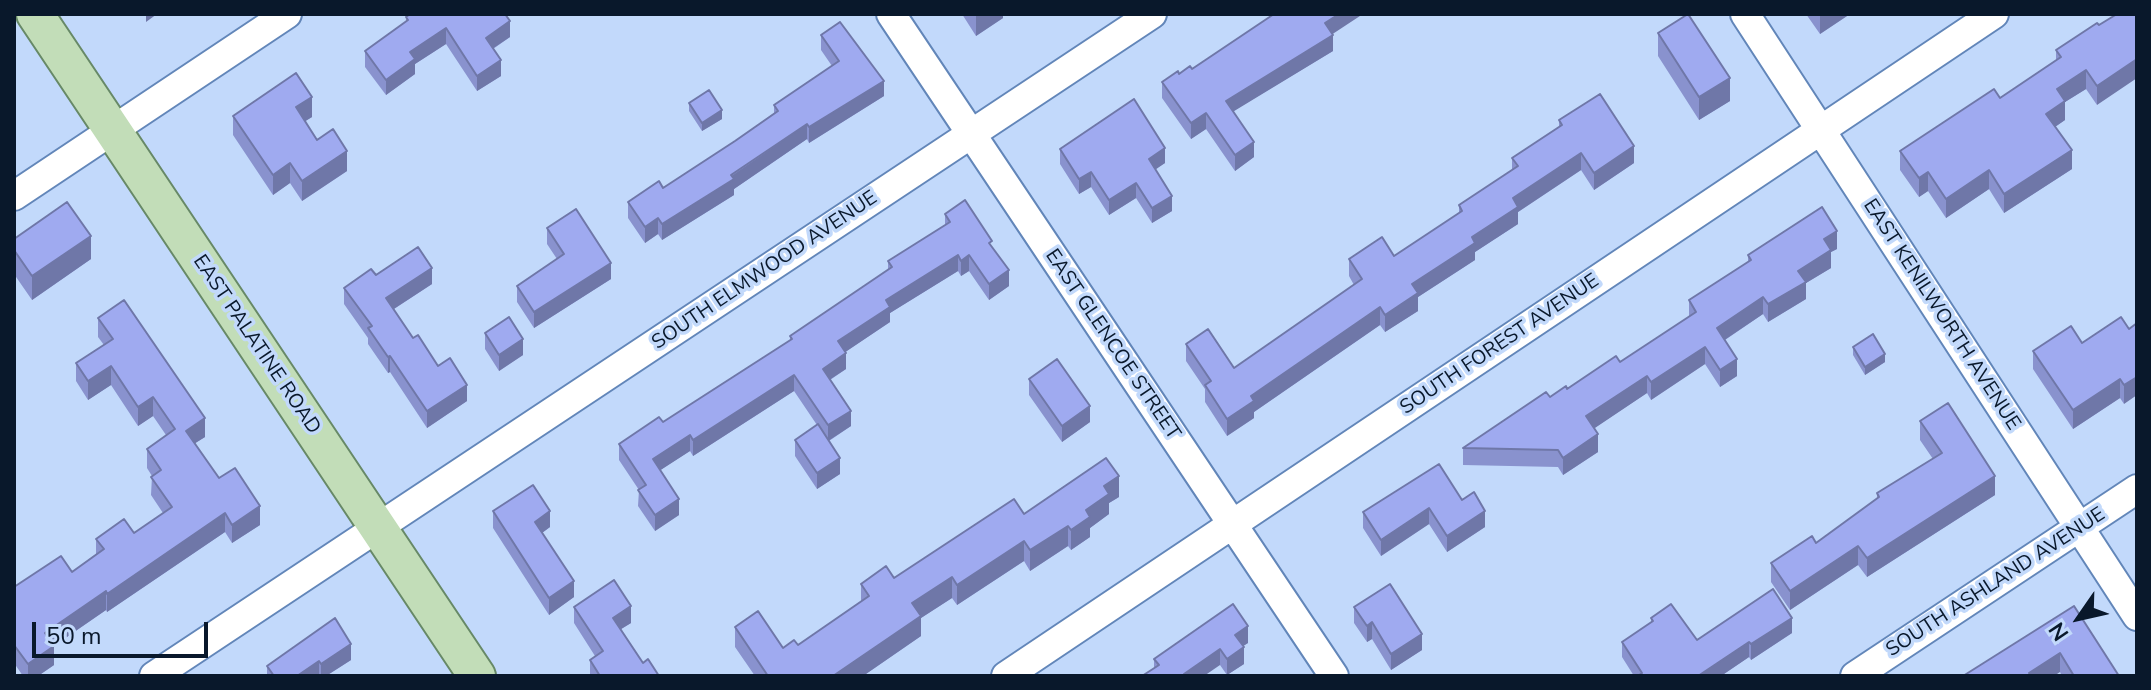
<!DOCTYPE html>
<style>
body{margin:0}
#map{position:relative;width:2151px;height:690px;overflow:hidden;background:#c2d9fb;font-family:"Nunito Sans",sans-serif}
canvas{display:block}
.frame{position:absolute;inset:0;border:16px solid #09182b;pointer-events:none}
.north{position:absolute;left:2039px;top:578px;width:80px;height:80px;-webkit-text-stroke:6px #c2d9fb;paint-order:stroke;rotate:236deg;font-size:22px;font-weight:700;line-height:32px;text-align:center;color:#09182b}
.north::after{content:'';display:block;margin:auto;width:28px;height:36px;background:#09182b;clip-path:polygon(50% 0,100% 100%,50% 72%,0 100%)}
.scale{position:absolute;left:32px;top:622px;width:176px;height:36px;box-sizing:border-box;border:4px solid #09182b;border-top:0;padding-left:10px;font-size:24px;line-height:28px;white-space:nowrap;color:#09182b;-webkit-text-stroke:6px #c2d9fb;paint-order:stroke}
</style>
<div id="map">
<canvas width="2151" height="690"></canvas>
<div class="frame"></div>
<div class="north">N</div>
<div class="scale">50 m</div>
</div>
<script>
const g = document.querySelector('canvas').getContext('2d');
g.lineJoin = 'round';
const poly = rows => new Path2D(rows.map(r => 'M' + r).join(''));
function strokePath(path, color, width, dash) { g.strokeStyle = color; g.lineWidth = width; g.lineCap = dash ? 'butt' : 'round'; g.setLineDash(dash || []); g.stroke(path); }
function fillPath(path, color) { g.fillStyle = color; g.fill(path, 'evenodd'); }
function write(font, color, halo, rows, align = 'center') {
  g.font = font + ' "Nunito Sans",sans-serif'; g.lineWidth = 7; g.setLineDash([]); g.textBaseline = 'middle'; g.strokeStyle = halo; g.fillStyle = color; for (const [text, x, y, turn = 0] of rows) {
    g.save(); g.translate(x, y); g.rotate((+turn || 0) * Math.PI / 180); g.textAlign = isNaN(turn) ? turn : align; if (halo) g.strokeText(text, 0, 0); g.fillText(text, 0, 0); g.restore();
  }
}
const minor = poly([
 [891,14,1334,676],
 [1745,14,2137,616],
 [14,196,287,14],
 [154,676,1152,14],
 [1006,676,1994,14],
 [1855,676,2137,489]
]);
const major = poly([
 [35,14,477,676]
]);
strokePath(minor, '#6286b9', 32);
strokePath(major, '#678967', 40);
strokePath(minor, '#fff', 28);
strokePath(major, '#c2ddb8', 36);
fillPath(poly([
 [962,14,1003,14,1003,18,976,36],
 [1806,14,1850,14,1820,34],
 [406,17,510,37,493,49,501,76,477,91,446,44,415,64,415,74,386,95,365,67,365,51,406,22],
 [2099,25,2097,105,2086,89,2065,102,2065,120,2055,127,2072,169,2004,213,1989,189,1946,218,1928,191,1919,197,1900,170,1900,151,2000,98,2056,60,2056,50],
 [1658,33,1730,101,1699,120,1658,56],
 [1332,34,1333,51,1233,111,1254,157,1235,171,1206,129,1191,139,1162,98,1162,82,1192,69],
 [821,35,884,96,809,143,807,139,734,189,734,195,662,240,658,234,645,243,628,218,628,202,663,188,735,141,774,113,774,105,832,66,821,50],
 [689,103,722,119,702,131,689,111],
 [233,116,312,117,305,121,317,140,347,171,302,201,290,183,273,195,233,135],
 [1559,120,1634,163,1594,190,1581,170,1518,212,1518,224,1475,252,1475,260,1418,297,1418,311,1385,332,1380,325,1254,412,1254,418,1227,436,1205,402,1205,389,1186,361,1186,344,1234,368,1354,285,1349,276,1349,259,1394,256,1459,213,1459,205,1512,170,1512,158,1559,127],
 [1060,149,1165,163,1155,169,1172,211,1152,223,1136,198,1109,215,1091,187,1079,194,1060,164],
 [945,214,992,247,1009,286,989,300,969,271,961,276,958,271,890,313,890,322,845,352,846,369,830,380,851,426,829,441,840,474,817,489,795,456,795,440,817,425,794,391,693,456,690,451,660,470,679,515,655,531,638,506,639,490,619,460,619,444,663,422,790,341,790,336,888,270,888,261,945,225],
 [547,228,611,279,534,328,517,302,517,286,557,259,547,244],
 [14,239,91,259,32,300,14,274],
 [1837,249,1831,252,1831,268,1806,283,1806,299,1768,322,1763,314,1725,340,1737,376,1720,387,1705,364,1651,400,1647,393,1594,428,1598,452,1563,475,1558,467,1463,465,1463,448,1550,397,1620,362,1689,317,1689,300,1748,263,1748,255],
 [376,275,432,284,394,309,413,338,438,366,467,401,427,428,390,372,388,373,368,344,368,338,344,304,344,288],
 [98,318,205,437,195,443,219,478,260,525,232,543,225,532,107,612,106,610,54,646,54,665,38,676,23,676,14,663,14,587,72,572,96,554,96,539,134,533,163,513,151,495,152,476,147,468,147,449,166,435,153,416,138,426,111,385,88,400,76,381,76,363,104,345,98,337],
 [2129,329,2124,404,2120,398,2073,429,2033,369,2033,351,2082,343],
 [485,333,523,355,499,371,485,349],
 [1853,347,1885,362,1865,375,1853,355],
 [1029,379,1090,422,1062,442,1029,395],
 [1920,421,1995,495,1867,577,1858,565,1790,610,1771,582,1771,563,1816,543,1877,499,1877,493,1933,459,1920,440],
 [1119,497,1109,503,1109,514,1090,528,1090,537,1071,550,1068,546,1030,571,1024,561,957,605,952,598,921,618,921,636,863,676,755,676,735,647,735,627,783,648,798,645,861,601,861,584,894,578,1024,514],
 [1462,500,1485,527,1447,552,1429,524,1381,556,1363,528,1363,512],
 [493,511,550,527,542,533,574,597,549,615,493,528],
 [2074,606,2119,676,2062,676,2060,672,1963,676],
 [574,607,631,623,621,629,643,663,659,676,590,676,590,660,595,656,574,623],
 [1354,607,1422,650,1391,670,1372,639,1367,642,1354,623],
 [335,618,351,660,326,676,267,676,267,666],
 [1651,618,1697,640,1792,633,1751,660,1749,657,1721,676,1634,676,1622,657,1622,642,1651,623],
 [1248,643,1243,646,1244,664,1227,675,1220,665,1154,668,1154,659]
]), '#8992ce');
fillPath(poly([
 [146,14,157,14,146,22],
 [979,14,1003,14,1003,18,976,36,976,15],
 [1339,14,1363,14,1325,39,1325,23],
 [1820,14,1850,14,1820,34],
 [510,21,510,37,486,53,486,38],
 [446,28,446,44,415,64,415,74,386,95,386,80,410,52],
 [1333,35,1333,51,1226,116,1226,101],
 [2137,59,2137,78,2097,105,2097,86],
 [501,60,501,76,477,91,477,76],
 [2086,70,2086,89,2065,102,2065,120,2046,133,2046,114,2057,89],
 [1730,78,1730,101,1699,120,1699,97],
 [884,81,884,96,809,143,809,127],
 [312,97,312,117,296,127,296,107],
 [722,110,722,119,702,131,702,123],
 [1206,113,1206,129,1191,139,1191,123],
 [807,124,807,139,734,189,734,195,662,240,662,224],
 [1254,142,1254,157,1235,171,1235,155],
 [1634,146,1634,163,1594,190,1594,173],
 [1165,148,1165,163,1149,174,1149,159],
 [2072,150,2072,169,2004,213,2004,194],
 [347,151,347,171,302,201,302,181],
 [1581,153,1581,170,1518,212,1518,224,1475,252,1475,260,1418,297,1418,311,1385,332,1385,315,1412,284,1472,237,1513,198],
 [290,163,290,183,273,195,273,175],
 [1989,170,1989,189,1946,218,1946,199],
 [1091,172,1091,187,1079,194,1079,179],
 [1928,172,1928,191,1919,197,1919,178],
 [1136,183,1136,198,1109,215,1109,200],
 [1172,196,1172,211,1152,223,1152,208],
 [658,218,658,234,645,243,645,227],
 [1837,231,1837,249,1831,252,1831,268,1806,283,1806,299,1768,322,1768,304,1824,239],
 [91,236,91,259,32,300,32,276],
 [958,255,958,271,890,313,890,322,838,357,838,341,886,300],
 [969,255,969,271,961,276,961,261],
 [611,263,611,279,534,328,534,312],
 [432,268,432,284,386,314,386,298],
 [1009,270,1009,286,989,300,989,284],
 [1763,297,1763,314,1717,345,1717,328],
 [1380,307,1380,325,1254,412,1254,418,1227,436,1227,419,1251,396],
 [523,339,523,355,499,371,499,355],
 [1705,347,1705,364,1651,400,1651,382],
 [846,353,846,369,823,384,823,369],
 [1885,354,1885,362,1865,375,1865,367],
 [390,356,390,372,388,373,388,357],
 [1737,359,1737,376,1720,387,1720,370],
 [111,366,111,385,88,400,88,381],
 [794,375,794,391,693,456,693,440],
 [1647,376,1647,393,1586,434,1586,416],
 [2137,377,2137,395,2124,404,2124,385],
 [2120,379,2120,398,2073,429,2073,410],
 [467,385,467,401,427,428,427,411],
 [153,397,153,416,138,426,138,407],
 [1090,406,1090,422,1062,442,1062,426],
 [851,411,851,426,828,441,828,425],
 [205,418,205,437,186,449,186,431],
 [1598,434,1598,452,1563,475,1563,458],
 [690,435,690,451,653,475,653,459],
 [840,458,840,474,817,489,817,473],
 [1119,476,1119,497,1109,503,1109,514,1090,528,1090,537,1071,550,1071,530,1104,486],
 [1995,476,1995,495,1867,577,1867,558],
 [679,499,679,515,655,531,655,515],
 [260,506,260,525,232,543,232,525],
 [1429,508,1429,524,1381,556,1381,540],
 [550,511,550,527,535,538,535,522],
 [1485,511,1485,527,1447,552,1447,536],
 [225,513,225,532,107,612,107,594],
 [1068,526,1068,546,1030,571,1030,550],
 [1024,541,1024,561,957,605,957,585],
 [1858,546,1858,565,1790,610,1790,591],
 [952,577,952,598,921,618,921,636,863,676,833,676,912,603],
 [574,581,574,597,549,615,549,598],
 [106,591,106,610,45,652,45,633],
 [631,606,631,623,613,634,613,618],
 [1792,618,1792,633,1751,660,1751,644],
 [1372,622,1372,639,1367,642,1367,626],
 [1248,626,1248,643,1235,651,1235,635],
 [1422,634,1422,650,1391,670,1391,654],
 [1749,642,1749,657,1721,676,1698,676],
 [351,644,351,660,326,676,321,676,321,664],
 [54,646,54,665,38,676,28,676,28,664],
 [1244,647,1244,664,1227,675,1227,659],
 [1220,649,1220,665,1204,676,1184,676,1184,674],
 [2060,653,2060,672,2054,676,2029,676,2029,673],
 [319,661,319,676,297,676]
]), '#6f77a8');
const building = poly([
 [410,14,505,14,510,21,486,38,501,60,477,76,446,28,410,52,415,59,386,80,365,51,408,20,406,17,410,14],
 [1274,14,1339,14,1325,23,1333,35,1226,101,1254,142,1235,155,1206,113,1191,123,1162,82,1178,71,1179,74,1190,66,1192,69,1274,14],
 [1688,14,1730,78,1699,97,1658,33,1688,14],
 [2117,14,2137,14,2137,59,2097,86,2086,70,2057,89,2065,101,2046,114,2072,150,2004,194,1989,170,1946,199,1928,172,1919,178,1900,151,1994,89,2000,98,2061,57,2056,50,2097,23,2099,25,2117,14],
 [840,22,884,81,809,127,807,124,731,175,734,179,662,224,658,218,645,227,628,202,659,181,663,188,735,141,778,111,774,105,839,61,821,35,840,22],
 [296,73,312,97,296,107,317,140,333,129,347,151,302,181,290,163,273,175,233,116,296,73],
 [709,90,722,110,702,123,689,103,709,90],
 [1600,94,1634,146,1594,173,1581,153,1513,198,1518,207,1472,237,1475,243,1412,284,1418,293,1385,315,1380,307,1251,396,1254,401,1227,419,1205,385,1211,381,1186,344,1208,329,1234,368,1362,279,1349,259,1382,237,1394,256,1462,211,1459,205,1518,166,1512,158,1562,125,1559,120,1600,94],
 [1134,99,1165,148,1149,159,1172,196,1152,208,1136,183,1109,200,1091,172,1079,179,1060,149,1134,99],
 [965,200,992,241,989,243,1009,270,989,284,969,255,961,261,958,255,886,300,890,307,838,341,846,353,823,369,851,411,828,425,794,375,693,440,690,435,653,459,679,499,655,515,638,490,646,485,619,444,659,417,663,422,792,339,790,336,892,267,888,261,950,222,945,214,965,200],
 [67,202,91,236,32,276,14,250,14,239,67,202],
 [1822,207,1837,231,1824,239,1831,250,1798,271,1806,282,1768,304,1763,297,1717,328,1737,359,1720,370,1705,347,1651,382,1647,376,1586,416,1598,434,1563,458,1558,450,1463,448,1546,392,1550,397,1566,386,1567,389,1616,356,1620,362,1696,312,1689,300,1751,260,1748,255,1822,207],
 [576,209,611,263,534,312,517,286,564,254,547,228,576,209],
 [418,247,432,268,386,298,413,338,418,335,438,366,450,358,467,385,427,411,390,356,388,357,368,328,372,326,344,288,371,269,376,275,418,247],
 [124,300,205,418,186,431,219,478,235,468,260,506,232,525,225,513,107,594,106,591,45,633,54,646,28,664,14,645,14,587,61,556,72,572,104,549,96,539,124,519,134,533,172,507,151,477,161,470,147,449,175,429,153,397,138,407,111,366,88,381,76,363,113,339,98,318,124,300],
 [509,317,523,339,499,355,485,333,509,317],
 [2121,317,2129,329,2137,323,2137,377,2124,385,2120,379,2073,410,2033,351,2071,326,2082,343,2121,317],
 [1873,334,1885,354,1865,367,1853,347,1873,334],
 [1057,359,1090,406,1062,426,1029,379,1057,359],
 [1948,403,1995,476,1867,558,1858,546,1790,591,1771,563,1812,536,1816,543,1879,497,1877,493,1942,453,1920,421,1948,403],
 [818,424,840,458,817,473,795,440,818,424],
 [1106,458,1119,476,1104,486,1109,494,1086,510,1090,517,1071,530,1068,526,1030,550,1024,541,957,585,952,577,912,603,921,616,833,676,768,676,735,627,758,611,783,648,794,640,798,645,869,596,861,584,886,566,894,578,1014,499,1024,514,1106,458],
 [1439,464,1462,500,1474,492,1485,511,1447,536,1429,508,1381,540,1363,512,1439,464],
 [533,485,550,511,535,522,574,581,549,598,493,511,533,485],
 [614,580,631,606,613,618,643,663,648,659,659,676,600,676,590,660,603,651,574,607,614,580],
 [1390,584,1422,634,1391,654,1372,622,1367,626,1354,607,1390,584],
 [1773,589,1792,618,1751,644,1749,642,1698,676,1638,676,1642,673,1622,642,1653,621,1651,618,1671,604,1697,640,1773,589],
 [1233,604,1248,626,1235,635,1244,647,1227,659,1220,649,1184,674,1185,676,1142,676,1159,665,1154,659,1233,604],
 [2074,606,2119,676,2074,676,2060,653,2029,673,2031,676,1963,676,2074,606],
 [335,618,351,644,321,664,319,661,297,676,274,676,267,666,335,618]
]);
fillPath(building, '#9faaf0');
strokePath(building, '#6f77a8', 2);
write('20px', '#09182b', '#c2d9fb', [
 ["SOUTH ELMWOOD AVENUE",765,271,-34],
 ["EAST KENILWORTH AVENUE",1941,315,57],
 ["EAST PALATINE ROAD",256,345,56],
 ["EAST GLENCOE STREET",1112,345,56],
 ["SOUTH FOREST AVENUE",1500,345,-34],
 ["SOUTH ASHLAND AVENUE",1996,583,-33]
]);
</script>
